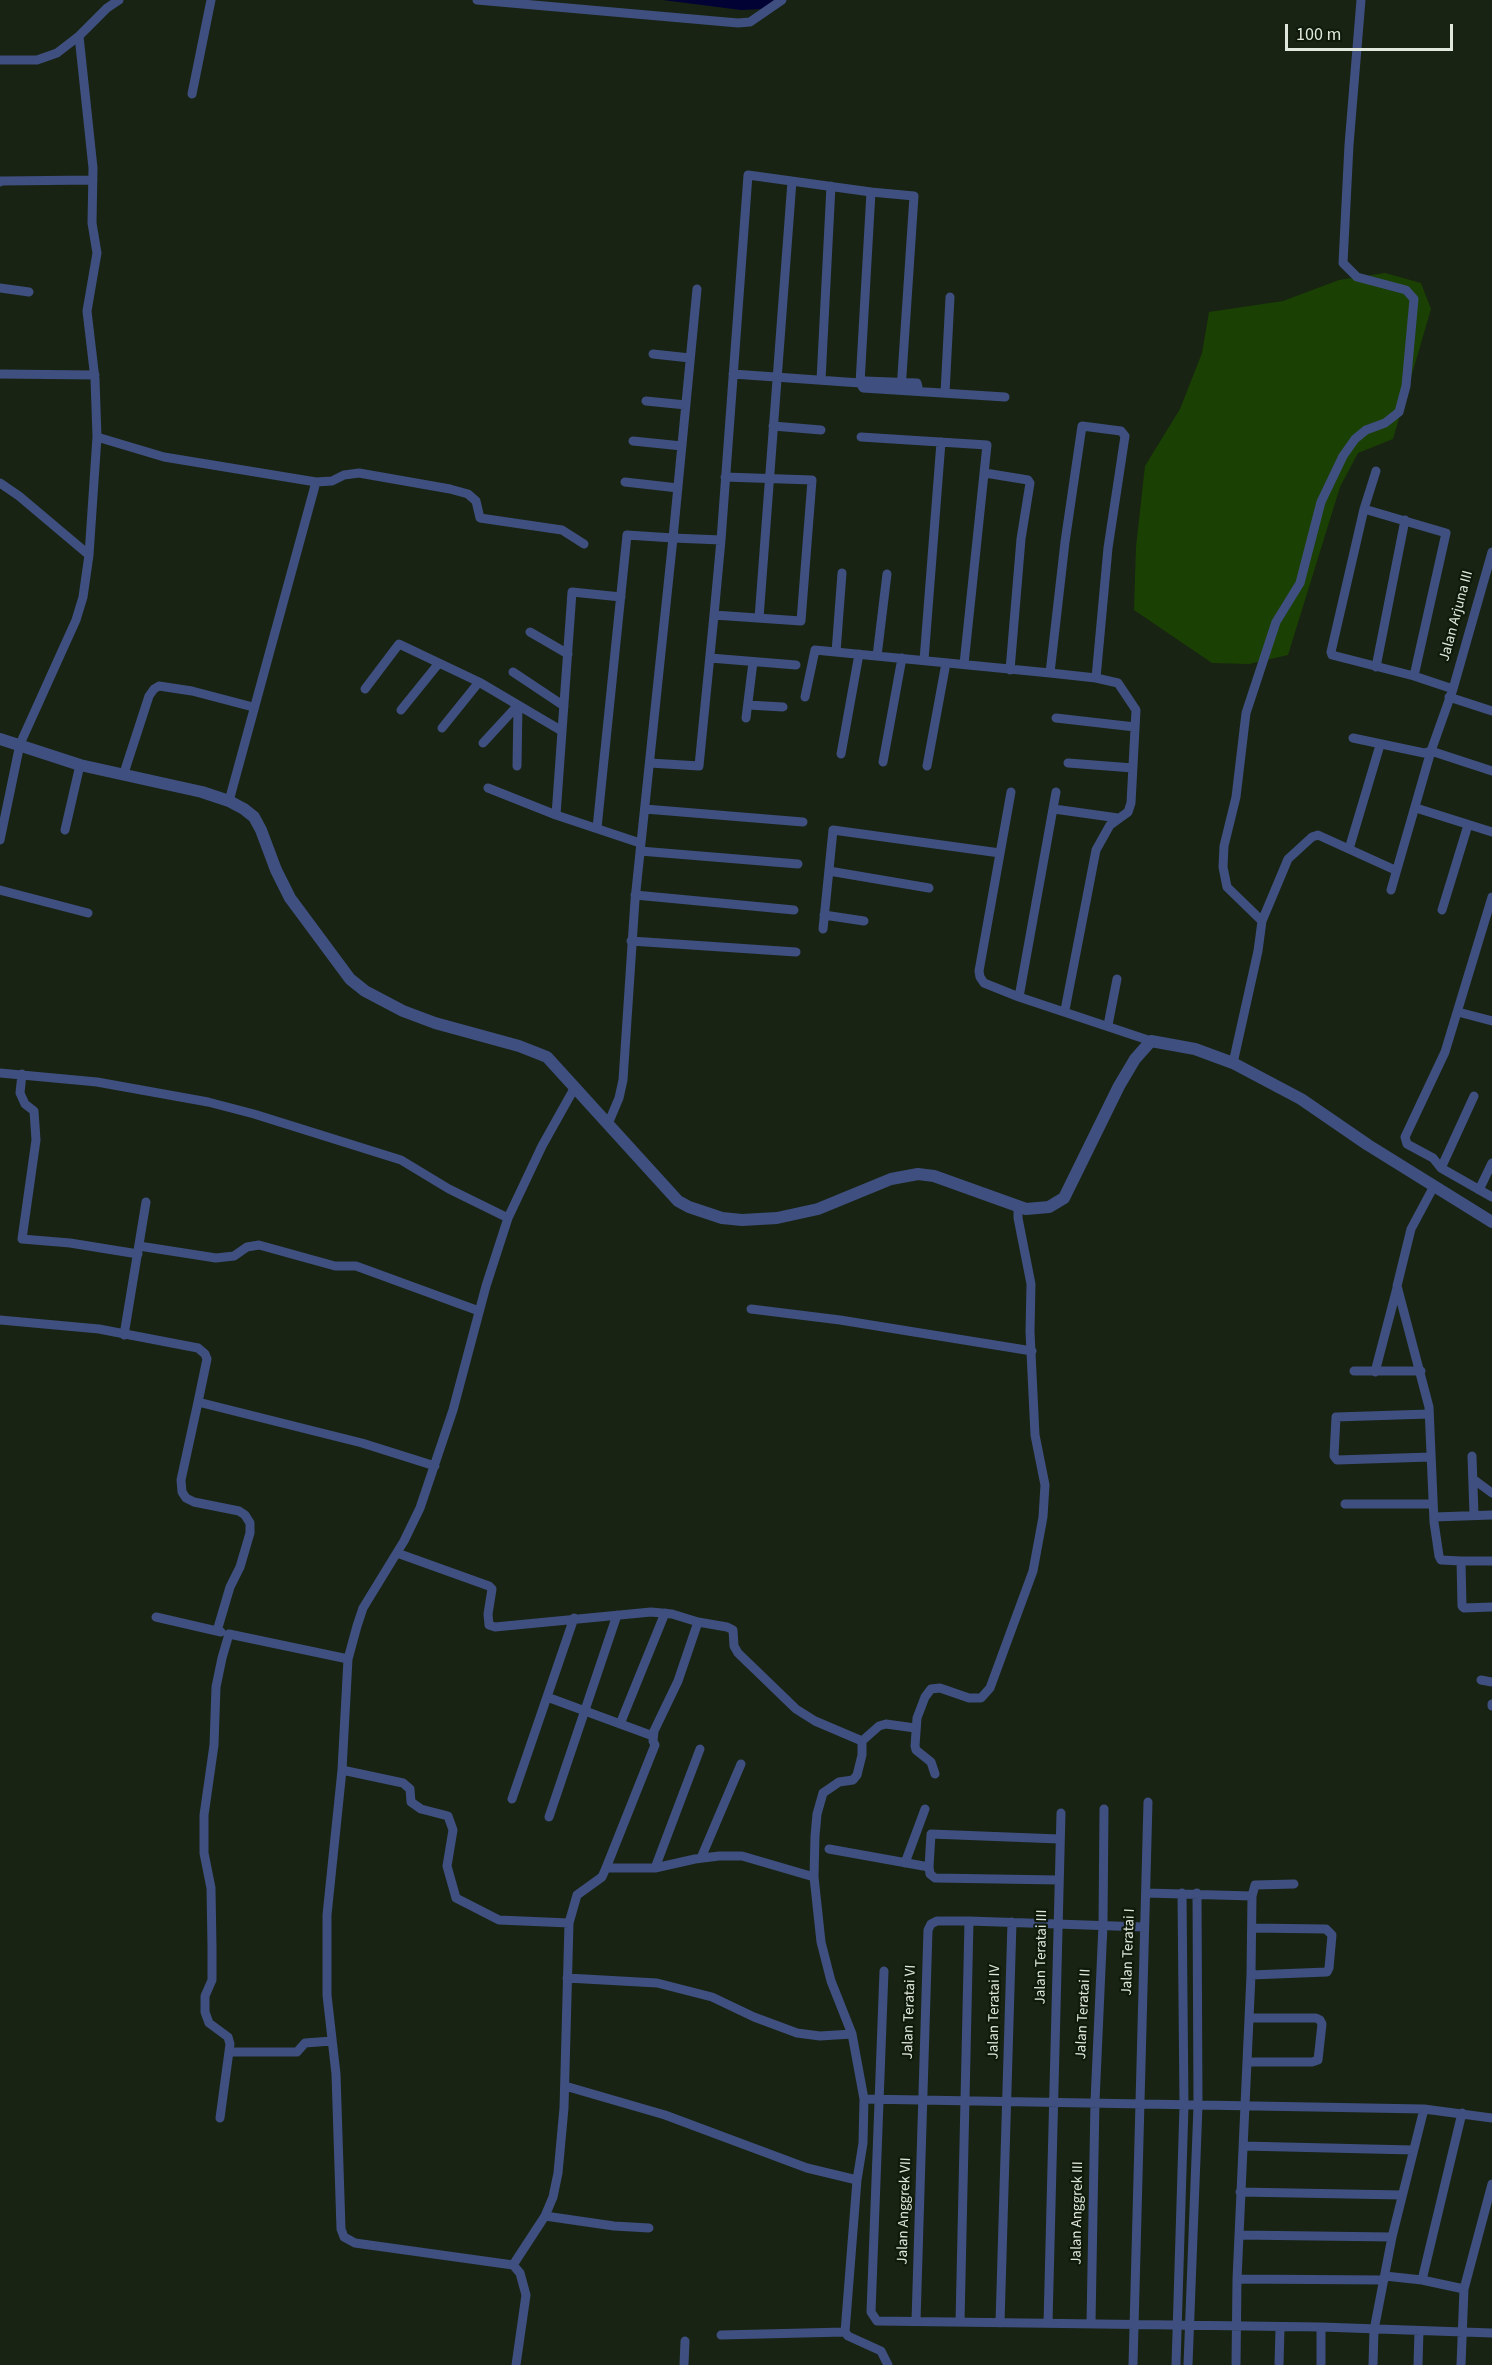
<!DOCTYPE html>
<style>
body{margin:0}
#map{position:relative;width:1492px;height:2365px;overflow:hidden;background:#182313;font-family:"Source Sans 3",sans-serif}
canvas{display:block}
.scale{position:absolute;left:1285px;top:24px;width:168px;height:27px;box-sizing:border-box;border:3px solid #e0e8dd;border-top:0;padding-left:8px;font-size:18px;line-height:21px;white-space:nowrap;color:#e0e8dd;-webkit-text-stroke:4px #0f1a0a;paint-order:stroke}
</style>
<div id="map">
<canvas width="1492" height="2365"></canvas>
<div class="scale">100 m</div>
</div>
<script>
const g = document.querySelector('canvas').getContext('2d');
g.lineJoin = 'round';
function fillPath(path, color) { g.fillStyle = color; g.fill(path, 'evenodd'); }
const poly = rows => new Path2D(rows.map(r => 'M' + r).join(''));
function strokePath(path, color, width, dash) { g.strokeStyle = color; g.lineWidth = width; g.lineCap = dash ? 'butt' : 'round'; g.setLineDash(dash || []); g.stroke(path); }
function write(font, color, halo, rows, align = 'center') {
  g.font = font + ' "Source Sans 3",sans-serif'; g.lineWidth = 4.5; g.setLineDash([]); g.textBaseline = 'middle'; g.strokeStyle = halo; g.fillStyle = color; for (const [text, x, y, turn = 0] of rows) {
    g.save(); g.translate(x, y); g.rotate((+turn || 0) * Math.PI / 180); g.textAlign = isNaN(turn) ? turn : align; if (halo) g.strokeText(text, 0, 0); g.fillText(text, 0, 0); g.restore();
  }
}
fillPath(poly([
 [1385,273,1421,283,1431,309,1393,439,1358,453,1340,487,1288,655,1249,664,1212,663,1134,610,1136,547,1145,466,1180,409,1202,353,1209,312,1283,301,1339,280]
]), '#1b4003');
fillPath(poly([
 [663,0,776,0,763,9,741,10]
]), '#030235');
strokePath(poly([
 [477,0,738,23,750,22,782,0],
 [0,60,37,60,57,53,79,36,107,8,119,0],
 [192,94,211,0],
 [0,182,1,181,93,180],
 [871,192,914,196,901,390],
 [0,288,29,292],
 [653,354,690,358],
 [0,374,95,375],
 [733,374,860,383,865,381,917,383,919,391],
 [821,380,831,186],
 [860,383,863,388,1005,397],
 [945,393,950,297],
 [646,401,686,405],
 [773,426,821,430],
 [97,437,164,457,316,482,332,481,344,475,359,473,450,489,468,494,476,501,480,518,562,530,584,544],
 [861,437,987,445,964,664],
 [633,441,682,446],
 [1376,471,1364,509,1331,652,1332,655,1414,676,1453,689],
 [985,473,1028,480,1030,483,1021,539,1010,670],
 [625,482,678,488],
 [0,483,19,496,89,555],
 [1364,509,1446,533,1414,676],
 [714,615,721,540],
 [759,618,792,181],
 [530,632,568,654],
 [836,652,842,573],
 [877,656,887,574],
 [710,658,796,665],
 [924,660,941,442],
 [1376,667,1405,520],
 [513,672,564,706],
 [1050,673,1065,542,1082,426,1121,431,1125,436,1108,548,1096,678],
 [365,689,399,644,479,682,562,731],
 [805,697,815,650,1050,673,1096,678,1118,683,1136,710,1131,803,1128,812,1110,825,1096,850,1065,1010],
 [1449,697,1492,711],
 [748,705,783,707],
 [401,710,439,663],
 [746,718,753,662],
 [1056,718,1135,727],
 [442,728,479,682],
 [1353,738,1424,753,1431,751,1492,771],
 [483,743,518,705,517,766],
 [841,754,859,654],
 [883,762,902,658],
 [650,763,699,766,714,615,801,621,812,480,725,477],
 [1068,763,1133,768],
 [927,766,946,663],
 [124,773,149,696,154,689,159,686,192,691,253,707],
 [488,788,556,815,640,843],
 [1011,792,979,971,980,977,984,983,1019,997,1151,1041],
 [229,801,316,482],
 [1416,808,1492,832],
 [645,809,803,822],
 [1054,809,1118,818],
 [556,815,572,592,621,597],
 [597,828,627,535,673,538,697,289],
 [65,830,80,765],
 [0,840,20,744,76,620,83,597,89,555,97,437,95,379,87,311,97,253,92,223,93,168,79,36],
 [1349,849,1380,745],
 [640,851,798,864],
 [829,871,929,888],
 [0,890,88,913],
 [1391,890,1431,751,1453,689,1492,552],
 [635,895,794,910],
 [1492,897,1445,1052,1405,1137,1407,1144,1433,1158,1441,1168,1492,1197],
 [1442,910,1468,825],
 [824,915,864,921],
 [1262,921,1227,887,1223,867,1224,846,1236,797,1246,713,1276,622,1300,583,1321,502,1343,456,1355,439,1366,430,1385,423,1399,412,1406,386,1414,299,1406,290,1357,277,1343,263,1349,145,1361,0],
 [823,929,833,830,1000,853],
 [631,941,796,952],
 [1019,997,1056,792],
 [1458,1012,1492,1021],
 [1108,1025,1117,979],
 [1233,1063,1258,951,1262,921,1288,859,1312,837,1318,835,1395,870],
 [0,1073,97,1082,208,1102,254,1114,401,1160,449,1189,508,1218],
 [22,1074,20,1093,25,1104,34,1111,36,1140,22,1239,70,1243,138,1254],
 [608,1124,619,1098,623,1080,635,900,673,538,721,540,748,175,871,192,860,383],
 [1441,1168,1474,1096],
 [1434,1186,1411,1229,1397,1286,1429,1407,1434,1522,1439,1556,1441,1560,1461,1561,1462,1606,1464,1608,1492,1607],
 [1479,1190,1492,1163],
 [139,1246,216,1258,234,1256,247,1247,259,1245,335,1266,356,1266,479,1311],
 [751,1309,840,1320,1032,1351],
 [0,1320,99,1329,198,1348,205,1354,207,1359,198,1402,362,1443,435,1466],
 [124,1335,146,1202],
 [1354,1371,1421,1371],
 [1375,1372,1397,1288],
 [198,1402,181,1480,182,1492,186,1498,194,1502,239,1511,245,1515,250,1523,250,1533,240,1567,230,1587,217,1631],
 [1429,1414,1336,1417,1334,1456,1337,1460,1431,1457],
 [1472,1456,1474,1515],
 [1473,1479,1492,1493],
 [1345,1504,1433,1504],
 [1434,1517,1492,1515],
 [397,1553,489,1586,492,1589,488,1614,489,1625,495,1627,651,1612,672,1614,698,1622,727,1627,733,1630,734,1646,738,1653,796,1709,815,1721,862,1741],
 [1461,1561,1492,1561],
 [156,1617,221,1632],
 [1481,1680,1492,1682],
 [547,1697,653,1736],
 [1492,1706,1492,1704],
 [620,1724,665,1613],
 [342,1770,403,1783,410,1789,411,1802,421,1809,448,1816,453,1830,447,1866,456,1898,499,1920,569,1923],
 [935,1774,931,1762,916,1750,915,1746,917,1718,925,1697,931,1689,940,1688,969,1698,981,1698,990,1688,1033,1571,1043,1517,1045,1485,1035,1435,1030,1332,1031,1284,1018,1218,1018,1205],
 [512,1799,574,1618],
 [549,1817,617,1615],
 [829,1849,929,1867],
 [701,1858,741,1764],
 [905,1863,925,1809],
 [606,1868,655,1745,653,1741,654,1731,678,1681,698,1622],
 [655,1868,700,1749],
 [1058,1880,935,1878,930,1874,929,1867,931,1834,1059,1839],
 [1147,1893,1252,1896],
 [884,1971,871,2312,877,2321,1321,2327,1492,2333],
 [1251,1975,1327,1972,1329,1968,1332,1935,1326,1929,1252,1928],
 [567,1978,657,1983,712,1997,754,2017,797,2033,820,2036,852,2034],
 [229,2052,297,2052,305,2043,332,2041],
 [1247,2062,1312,2062,1318,2060,1322,2024,1320,2020,1316,2018,1249,2018],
 [565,2086,665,2115,807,2168,857,2180],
 [864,2099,1424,2109,1492,2118],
 [220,2118,230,2044,228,2037,209,2023,205,2012,205,1996,212,1980,212,1947,211,1888,204,1853,204,1815,214,1745,216,1687,222,1658,229,1634,348,1659],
 [1243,2146,1413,2150],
 [1240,2192,1402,2195],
 [545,2216,614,2226,649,2228],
 [1239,2235,1392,2237],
 [513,2265,545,2216,553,2197,558,2173,564,2108,569,1923,577,1895,602,1877,606,1868,655,1868,695,1859,719,1856,742,1856,814,1877],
 [1385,2276,1422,2280,1464,2289],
 [1237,2279,1384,2280],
 [1422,2280,1462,2113],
 [916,2321,928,1930,931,1924,937,1921,969,1921,1144,1927],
 [960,2322,969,1921],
 [1000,2323,1012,1922],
 [1048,2323,1061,1813],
 [1091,2323,1095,2101,1103,1925,1104,1809],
 [1321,2327,1321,2365],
 [721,2335,845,2332],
 [516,2365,526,2295,520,2273,513,2265,355,2243,344,2237,341,2229,336,2074,327,1995,327,1915,342,1770,348,1659,357,1626,363,1608,404,1541,420,1508,453,1410,486,1286,508,1218,542,1146,575,1087],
 [684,2365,685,2341],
 [888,2365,881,2351,848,2336,845,2332,857,2180,863,2143,864,2099,852,2034,831,1981,821,1942,814,1877,815,1836,817,1814,823,1793,839,1782,853,1780,857,1775,862,1755,862,1741,879,1726,886,1724,915,1728],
 [1133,2365,1148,1802],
 [1176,2365,1184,2106,1182,1893],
 [1188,2365,1198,2106,1197,1893],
 [1236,2365,1237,2279,1251,1975,1252,1896,1255,1885,1294,1884],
 [1279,2365,1280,2328],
 [1373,2365,1374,2330,1392,2237,1424,2109],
 [1418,2365,1419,2331],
 [1461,2365,1464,2289,1492,2184]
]), '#3f4f7f', 9);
strokePath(poly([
 [0,739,80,765,202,792,229,801,244,809,254,817,261,830,276,870,290,898,350,979,365,991,403,1011,435,1023,519,1046,547,1057,678,1201,689,1207,722,1218,742,1220,777,1218,818,1209,891,1179,918,1174,934,1176,1026,1209,1049,1207,1064,1198,1119,1086,1135,1059,1151,1041,1195,1049,1233,1063,1301,1099,1368,1145,1492,1222]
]), '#3f4f7f', 12);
write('15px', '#e0e8dd', '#0f1a0a', [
 ["Jalan Arjuna III",1457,616,-75],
 ["Jalan Teratai I",1129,1952,-88],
 ["Jalan Teratai III",1042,1957,-89],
 ["Jalan Teratai VI",910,2012,-88],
 ["Jalan Teratai IV",995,2012,-89],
 ["Jalan Teratai II",1084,2014,-87],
 ["Jalan Anggrek VII",905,2211,-88],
 ["Jalan Anggrek III",1078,2213,-89]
]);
</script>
